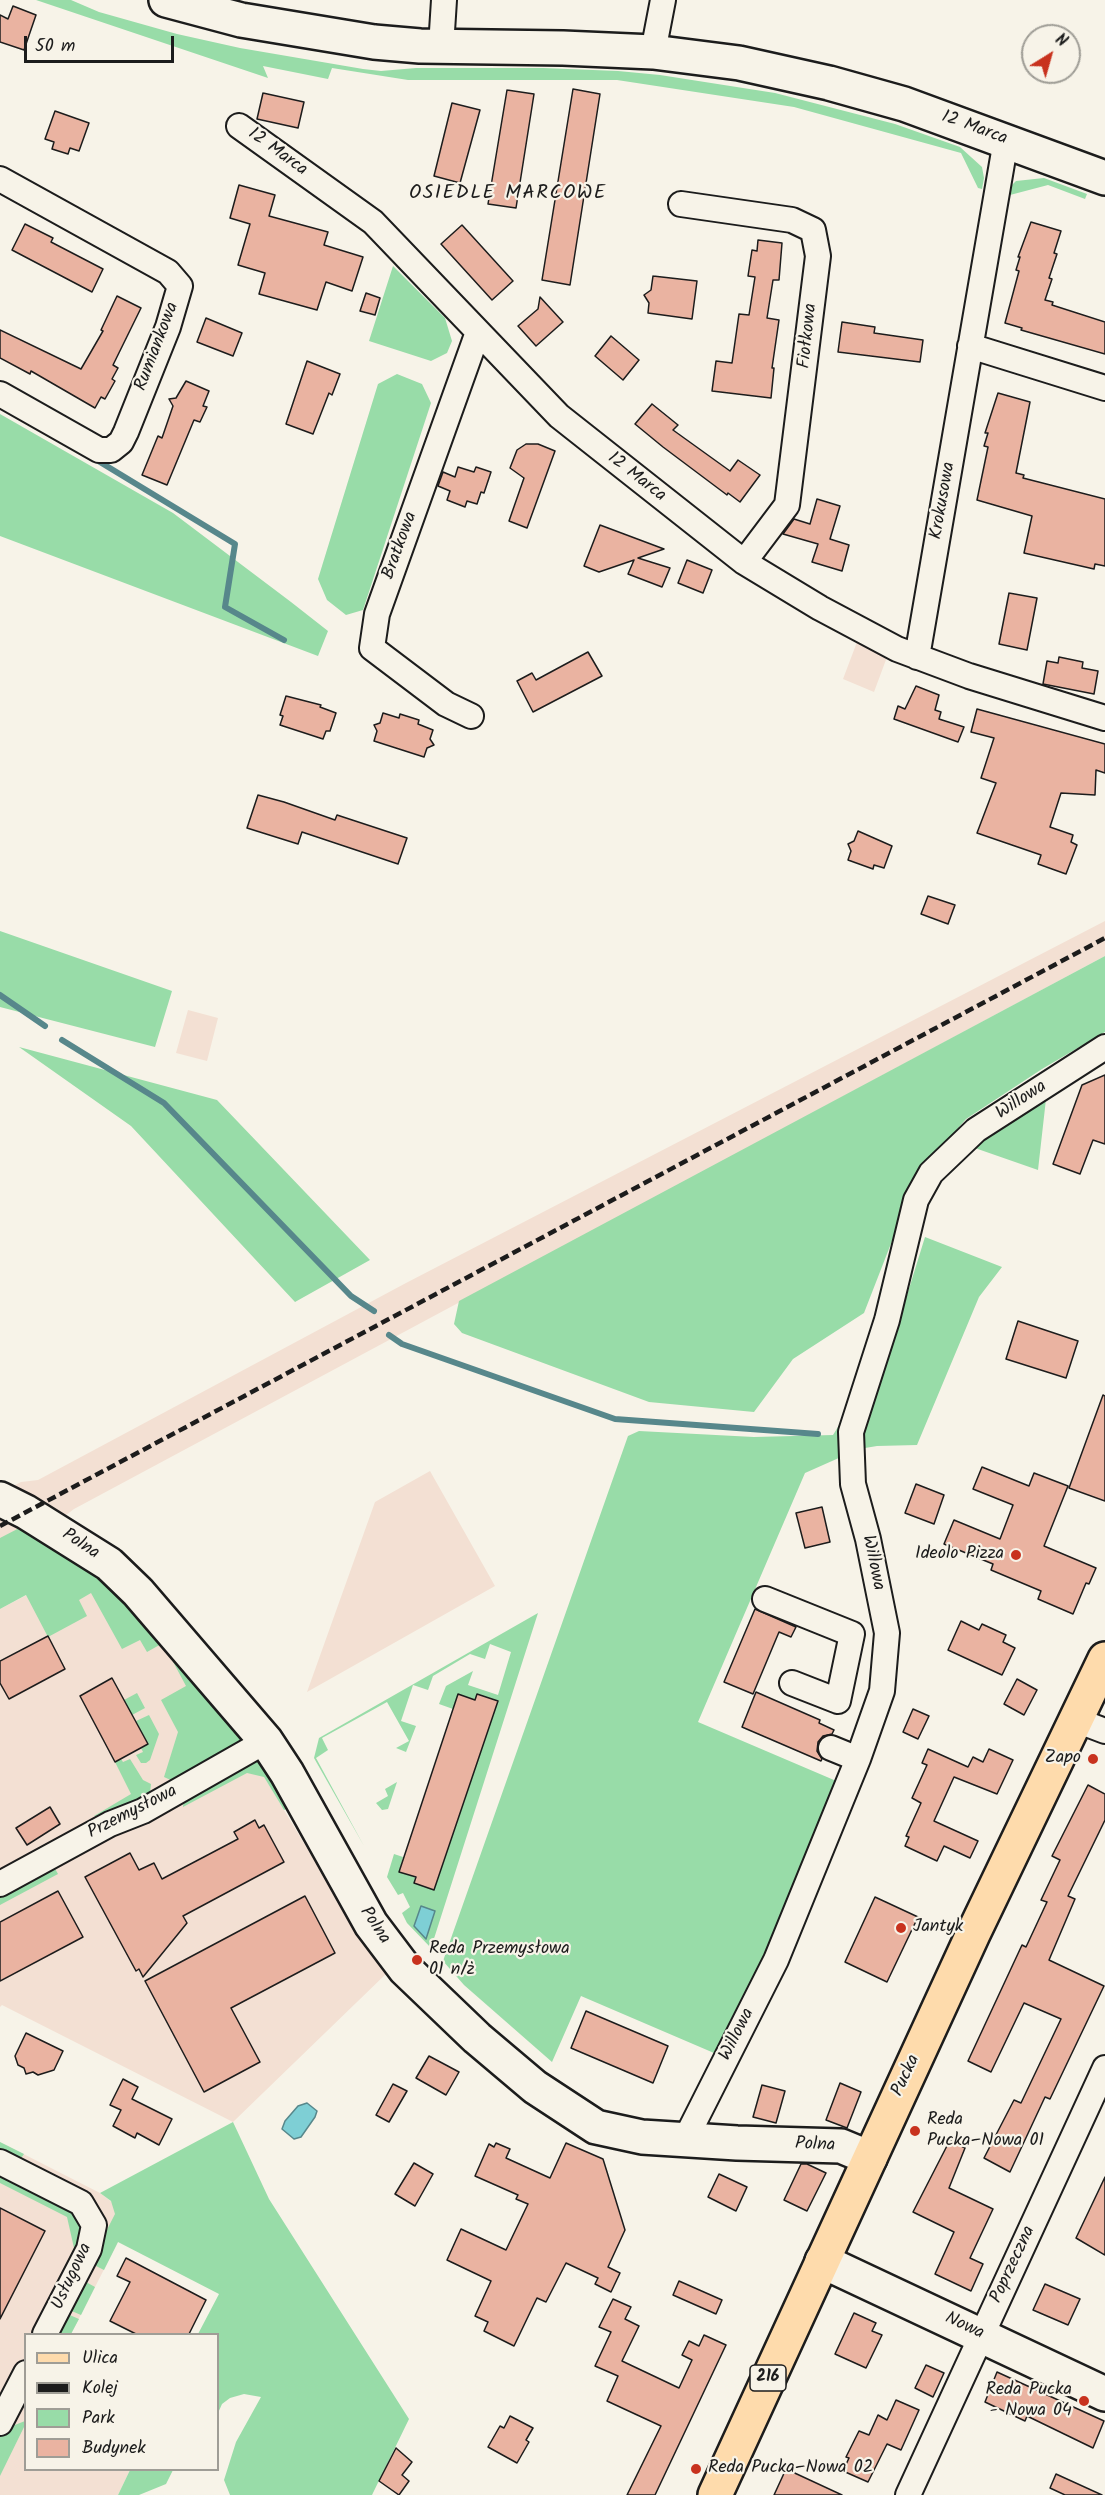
<!DOCTYPE html>
<meta charset="utf-8">
<style>
body{margin:0}
#map{position:relative;width:1105px;height:2495px;overflow:hidden;background:#f7f3e8;font-family:Kalam,sans-serif}
canvas{display:block}
.legend{position:absolute;left:24px;top:2333px;width:195px;height:138px;box-sizing:border-box;background:#f7f3e8;border:2px solid #9f9d96;margin:0;padding:8px 10px;list-style:none;font-size:18px;color:#1c1c1c}
.legend li{display:flex;align-items:center;gap:12px;height:30px}
.legend b{width:30px;border:2px solid #9f9d96}
.north{position:absolute;left:1021px;top:24px;width:60px;height:60px;box-sizing:border-box;background:#f7f3e8;border:2px solid #9f9d96;border-radius:50%;rotate:37deg;font-size:16px;font-weight:700;line-height:24px;text-align:center;color:#1c1c1c}
.north::after{content:'';display:block;margin:auto;width:21px;height:27px;background:#c8321e;clip-path:polygon(50% 0,100% 100%,50% 72%,0 100%)}
.scale{position:absolute;left:24px;top:36px;width:150px;height:27px;box-sizing:border-box;border:3px solid #1c1c1c;border-top:0;padding-left:8px;font-size:18px;line-height:21px;white-space:nowrap;color:#1c1c1c;-webkit-text-stroke:4px #f7f3e8;paint-order:stroke}
</style>
<div id="map">
<canvas width="1105" height="2495"></canvas>
<ul class="legend">
<li><b style="height:8px;background:#fedbac"></b>Ulica</li>
<li><b style="height:8px;background:#1c1c1c"></b>Kolej</li>
<li><b style="height:16px;background:#98dca8"></b>Park</li>
<li><b style="height:16px;background:#eab3a1"></b>Budynek</li>
</ul>
<div class="north">N</div>
<div class="scale">50 m</div>
</div>
<script>
const g = document.querySelector('canvas').getContext('2d');
g.lineJoin = 'round';
function fillPath(path, color) { g.fillStyle = color; g.fill(path, 'evenodd'); }
const poly = rows => new Path2D(rows.map(r => 'M' + r).join(''));
function strokePath(path, color, width, dash) { g.strokeStyle = color; g.lineWidth = width; g.lineCap = dash ? 'butt' : 'round'; g.setLineDash(dash || []); g.stroke(path); }
function write(font, color, halo, rows, align = 'center') {
  g.font = font + ' Kalam,sans-serif'; g.lineWidth = 4.5; g.setLineDash([]); g.textBaseline = 'middle'; g.strokeStyle = halo; g.fillStyle = color; for (const [text, x, y, turn = 0] of rows) {
    g.save(); g.translate(x, y); g.rotate((+turn || 0) * Math.PI / 180); g.textAlign = isNaN(turn) ? turn : align; if (halo) g.strokeText(text, 0, 0); g.fillText(text, 0, 0); g.restore();
  }
}
fillPath(poly([
 [857,642,887,657,874,692,843,679],
 [1105,921,1105,956,74,1509,24,1547,0,1547,0,1493,21,1482,38,1480,406,1283],
 [188,1010,218,1018,207,1061,176,1053],
 [430,1471,495,1586,307,1692,375,1502],
 [72,1571,103,1575,231,1722,367,1948,388,1972,233,2122,2,2005,0,2007,0,1609],
 [0,2142,100,2193,125,2212,118,2242,71,2334,26,2334,26,2470,130,2470,118,2495,0,2495]
]), '#f3e0d3');
fillPath(poly([
 [36,0,71,0,99,12,177,34,240,48,363,69,381,71,416,68,543,68,618,71,660,75,775,93,895,124,960,147,982,167,984,178,982,189,978,188,961,153,794,107,617,80,408,80,332,68,328,79,263,66,268,78],
 [1044,178,1087,194,1085,199,1048,185,1010,195,1012,185,1016,181],
 [393,266,445,318,452,341,447,353,431,361,369,341],
 [397,374,422,384,431,403,363,610,346,615,327,600,318,579,378,384],
 [0,414,173,513,291,602,328,631,318,656,0,536],
 [0,931,172,991,155,1047,0,1007],
 [1105,956,1105,1032,1042,1069,966,1119,918,1174,864,1313,793,1359,754,1412,649,1402,462,1333,454,1324,459,1301],
 [19,1047,217,1100,370,1260,295,1302,131,1126],
 [1046,1099,1038,1170,972,1147],
 [925,1237,1002,1267,979,1297,917,1445,877,1446,859,1449,805,1473,698,1722,841,1783,721,2056,581,1996,552,2062,464,1985,443,1961,628,1436,639,1431,754,1437,833,1435,895,1334],
 [27,1524,55,1543,54,1547,103,1575,135,1608,242,1737,237,1748,175,1782,164,1777,178,1732,161,1700,186,1686,163,1643,147,1652,140,1640,122,1649,91,1593,79,1600,87,1616,48,1637,26,1595,0,1609,0,1538],
 [538,1613,431,1948,407,1923,402,1913,410,1907,403,1893,398,1895,387,1877,394,1854,403,1857,399,1872,415,1877,414,1883,434,1890,497,1702,475,1700,453,1709,439,1704,446,1686,473,1671,468,1685,498,1695,511,1652,490,1644,485,1659,470,1654,433,1676,428,1690,413,1685,401,1721,416,1726,406,1752,396,1748,409,1741,387,1702,322,1738,328,1750,316,1758,364,1846,314,1758,319,1738],
 [137,1693,145,1708,132,1715,124,1700],
 [149,1715,159,1734,150,1760,146,1763,141,1763,136,1755,143,1752,141,1748,148,1744,136,1721],
 [121,1759,123,1762,130,1759,143,1780,151,1784,150,1793,126,1809,112,1809,98,1817,94,1816,131,1794,115,1762],
 [256,1759,262,1765,288,1808,284,1810,264,1777,247,1773,183,1807,184,1795],
 [397,1782,388,1809,382,1810,376,1803,388,1796,385,1789],
 [53,1865,58,1874,0,1905,0,1894],
 [233,2122,269,2199,409,2419,372,2495,230,2495,224,2480,236,2442,261,2397,244,2394,230,2398,222,2404,218,2413,218,2334,198,2334,219,2294,118,2242,104,2270,90,2263,115,2214,111,2201,100,2193],
 [0,2142,24,2154,19,2161,0,2152],
 [0,2167,69,2205,80,2224,82,2244,56,2295,50,2295,74,2248,67,2217,0,2183],
 [80,2282,86,2282,95,2287,81,2315,67,2309],
 [65,2313,79,2319,71,2334,54,2334],
 [25,2421,25,2425,0,2476,0,2435,2,2430],
 [130,2470,173,2470,166,2484,139,2495,118,2495]
]), '#98dca8');
const water = poly([
 [421,1906,435,1911,426,1939,414,1926,421,1906],
 [307,2103,317,2111,315,2117,301,2137,294,2139,282,2129,285,2121,298,2106,307,2103]
]);
fillPath(water, '#7ecfd5');
strokePath(water, '#57878b', 1.5);
strokePath(poly([
 [95,459,235,544,225,607,284,640],
 [0,995,45,1026],
 [62,1040,164,1103,351,1296,374,1311],
 [389,1335,402,1344,615,1419,818,1434]
]), '#57878b', 6);
const building = poly([
 [13,6,36,15,24,50,0,42,0,15,8,19,13,6],
 [573,89,600,94,570,285,542,280,573,89],
 [507,90,534,94,516,208,488,204,507,90],
 [263,93,304,102,298,128,257,119,263,93],
 [452,103,480,110,460,183,434,176,452,103],
 [55,111,89,123,79,151,70,148,68,154,52,149,54,142,45,139,55,111],
 [239,185,275,195,269,216,328,232,324,245,363,257,352,291,326,282,317,310,259,294,265,273,238,265,250,224,230,218,239,185],
 [1031,222,1061,231,1054,253,1057,254,1049,278,1052,279,1045,300,1053,302,1052,305,1105,322,1105,354,1021,330,1022,328,1005,323,1019,271,1016,270,1020,257,1018,257,1031,222],
 [25,224,53,238,51,242,103,269,92,292,12,250,25,224],
 [462,225,513,281,492,300,441,244,462,225],
 [758,240,782,243,779,280,773,280,767,318,779,320,772,368,774,368,771,398,712,391,716,361,732,363,739,314,749,315,755,277,748,276,752,250,757,251,758,240],
 [653,276,697,281,692,319,648,313,649,303,644,295,651,290,653,276],
 [366,293,380,298,375,315,360,311,366,293],
 [117,296,141,308,113,365,118,368,112,379,115,381,105,399,101,397,95,408,31,371,30,374,0,358,0,330,81,369,103,331,101,330,117,296],
 [540,297,563,322,536,346,518,326,538,309,540,297],
 [206,318,242,333,233,356,197,342,206,318],
 [842,322,875,327,874,333,923,340,920,362,838,352,842,322],
 [611,336,639,360,623,380,595,356,611,336],
 [307,361,340,374,332,395,329,393,313,434,286,424,307,361],
 [186,381,209,391,203,406,207,407,200,422,194,420,167,485,142,475,158,436,162,438,173,406,169,399,176,398,186,381],
 [998,393,1030,402,1016,473,1024,475,1023,478,1105,499,1105,566,1095,564,1094,569,1024,553,1032,516,977,500,988,447,984,446,988,433,985,433,998,393],
 [652,404,678,425,673,430,730,471,738,460,760,475,740,502,728,493,727,495,663,447,635,424,652,404],
 [526,444,538,444,555,451,527,528,509,521,524,478,510,468,517,450,526,444],
 [458,467,474,472,476,467,491,472,484,493,481,492,477,504,467,501,465,507,447,500,450,491,438,486,443,472,455,477,458,467],
 [817,499,840,506,830,539,849,545,842,571,812,562,818,544,783,534,794,519,810,524,817,499],
 [600,525,664,549,638,558,670,568,662,587,628,574,634,560,599,572,584,566,600,525],
 [687,560,712,570,703,593,678,583,687,560],
 [1009,593,1037,598,1027,650,999,644,1009,593],
 [588,652,602,676,533,712,517,681,532,673,536,680,588,652],
 [1059,657,1083,662,1082,668,1098,671,1094,694,1043,684,1047,661,1058,663,1059,657],
 [916,686,939,695,935,710,941,712,939,719,964,727,958,742,894,719,898,706,905,709,916,686],
 [286,696,321,705,320,707,336,713,330,731,326,731,323,739,280,725,283,716,280,715,286,696],
 [977,709,1105,744,1105,773,1096,770,1095,795,1061,793,1050,827,1073,835,1071,842,1077,845,1066,874,1038,864,1041,855,977,833,996,783,981,778,994,738,971,732,977,709],
 [383,713,399,718,400,714,419,720,418,724,433,730,430,739,434,745,427,748,424,757,374,741,377,731,374,725,380,723,383,713],
 [258,795,284,802,335,820,337,815,407,838,398,864,302,832,298,844,247,828,258,795],
 [858,831,892,846,884,868,874,865,873,869,848,860,851,851,848,844,854,841,858,831],
 [928,896,955,905,948,924,921,914,928,896],
 [1105,1075,1105,1144,1093,1140,1080,1174,1053,1164,1082,1085,1105,1075],
 [1018,1321,1078,1341,1066,1378,1006,1359,1018,1321],
 [1103,1395,1105,1396,1105,1501,1069,1488,1103,1395],
 [982,1467,1029,1486,1034,1473,1068,1486,1044,1546,1096,1568,1089,1584,1086,1583,1073,1614,1038,1599,1041,1591,991,1570,993,1564,944,1544,954,1520,1000,1539,1013,1505,973,1489,982,1467],
 [916,1484,944,1495,934,1524,905,1513,916,1484],
 [822,1507,830,1542,805,1548,796,1513,822,1507],
 [755,1609,796,1627,791,1637,779,1632,753,1694,724,1682,755,1609],
 [961,1621,979,1630,982,1624,1006,1635,1003,1642,1015,1648,1002,1675,948,1650,961,1621],
 [48,1636,65,1669,9,1699,0,1683,0,1661,48,1636],
 [112,1678,148,1744,115,1762,80,1696,112,1678],
 [1017,1679,1037,1690,1024,1715,1004,1704,1017,1679],
 [756,1692,820,1720,819,1723,834,1730,832,1734,823,1736,818,1742,817,1751,822,1759,821,1761,742,1727,756,1692],
 [458,1694,475,1700,477,1694,498,1701,434,1890,414,1883,416,1877,399,1872,458,1694],
 [913,1709,929,1716,918,1739,903,1732,913,1709],
 [928,1749,968,1767,973,1757,983,1762,989,1749,1013,1760,997,1794,954,1777,934,1821,978,1841,970,1858,944,1846,937,1861,905,1846,909,1837,906,1836,921,1803,912,1798,927,1765,922,1763,928,1749],
 [1088,1785,1105,1794,1105,1820,1068,1896,1075,1899,1049,1960,1104,1986,1050,2099,1045,2097,1010,2172,984,2158,1014,2100,1021,2103,1061,2019,1024,2003,991,2072,968,2061,1022,1945,1026,1947,1047,1902,1041,1900,1060,1860,1052,1856,1088,1785],
 [50,1807,60,1824,27,1845,16,1828,50,1807],
 [255,1820,259,1828,264,1825,284,1862,183,1916,187,1923,143,1977,139,1969,136,1971,85,1877,130,1853,139,1870,154,1863,162,1879,238,1839,234,1832,255,1820],
 [58,1891,83,1937,0,1981,0,1922,58,1891],
 [305,1896,335,1953,231,2008,260,2062,204,2092,145,1981,305,1896],
 [875,1897,918,1917,887,1982,845,1962,875,1897],
 [586,2011,668,2046,653,2083,571,2048,586,2011],
 [26,2033,63,2051,54,2070,38,2075,33,2072,26,2074,24,2068,18,2065,15,2056,26,2033],
 [429,2056,459,2072,446,2095,416,2078,429,2056],
 [123,2079,138,2087,132,2099,172,2119,159,2145,137,2133,135,2138,113,2126,121,2110,110,2105,123,2079],
 [840,2083,861,2092,847,2128,826,2120,840,2083],
 [393,2084,407,2091,389,2122,376,2115,393,2084],
 [762,2085,785,2091,776,2123,753,2117,762,2085],
 [950,2140,965,2148,949,2188,993,2209,970,2258,983,2264,971,2291,935,2274,954,2232,913,2212,950,2140],
 [496,2143,510,2149,506,2158,550,2178,566,2143,603,2159,625,2230,608,2267,620,2273,611,2292,595,2284,598,2278,566,2263,546,2302,537,2298,514,2346,484,2331,488,2322,475,2316,491,2281,447,2260,461,2229,506,2250,528,2204,516,2199,518,2195,475,2176,489,2144,494,2147,496,2143],
 [414,2163,433,2174,415,2206,395,2194,414,2163],
 [801,2164,807,2164,826,2173,807,2211,784,2200,801,2164],
 [719,2174,747,2187,736,2211,708,2197,719,2174],
 [1105,2177,1105,2255,1076,2238,1105,2177],
 [0,2208,45,2231,0,2319,0,2208],
 [126,2258,206,2300,189,2334,136,2334,110,2321,130,2282,117,2276,126,2258],
 [679,2281,722,2300,716,2314,673,2295,679,2281],
 [1045,2284,1080,2299,1068,2325,1033,2310,1045,2284],
 [613,2299,631,2307,625,2319,639,2326,622,2361,679,2388,692,2360,682,2355,689,2341,699,2346,704,2335,726,2345,655,2495,627,2495,661,2426,607,2401,618,2376,595,2366,611,2332,599,2327,613,2299],
 [854,2313,876,2323,872,2331,882,2335,866,2368,835,2354,854,2313],
 [926,2365,944,2373,933,2397,915,2388,926,2365],
 [997,2372,1104,2421,1093,2448,1027,2416,1025,2421,985,2402,997,2372],
 [896,2400,919,2410,901,2450,887,2444,868,2482,843,2471,849,2458,846,2457,859,2431,869,2435,878,2415,887,2420,896,2400],
 [510,2416,533,2428,526,2440,529,2442,517,2463,488,2447,500,2426,504,2428,510,2416],
 [396,2448,412,2462,402,2475,409,2481,399,2495,379,2481,396,2448],
 [786,2469,842,2495,774,2495,786,2469],
 [1056,2474,1102,2495,1065,2495,1050,2488,1056,2474]
]);
fillPath(building, '#eab3a1');
strokePath(building, '#1c1c1c', 1.5);
const street = poly([
 [441,47,444,0],
 [653,52,663,0],
 [239,126,373,222,559,416,744,562,820,608,897,649,969,676,1105,718],
 [0,179,168,272,180,286,168,327,126,432,121,442,111,450,99,450,0,394],
 [681,204,792,220,813,230,818,256,787,505,744,562],
 [970,346,1105,388],
 [917,657,1006,140],
 [471,716,446,704,372,648,377,614,478,332],
 [765,1599,852,1634,838,1701,792,1683],
 [1076,1720,1105,1731],
 [831,1748,858,1759],
 [0,1884,110,1824,143,1811,266,1741],
 [685,2140,776,1960,858,1759,882,1691,887,1633,868,1539,853,1484,851,1432,887,1320,916,1200,931,1173,976,1130,1105,1047],
 [0,2162,81,2203,94,2225,89,2249,45,2334],
 [0,2423,26,2373],
 [908,2495,1105,2068]
]);
const secondary = poly([
 [166,0,241,20,374,42,420,46,563,48,653,52,739,63,829,83,904,104,1105,178],
 [0,1499,26,1512,109,1564,138,1592,266,1741,287,1773,371,1924,405,1969,477,2038,535,2087,596,2127,642,2137,737,2143,841,2146,870,2158],
 [822,2261,1105,2394]
]);
const primary = poly([
 [715,2495,973,1934,1105,1659]
]);
strokePath(street, '#1c1c1c', 28);
strokePath(secondary, '#1c1c1c', 38);
strokePath(primary, '#1c1c1c', 38);
strokePath(street, '#f7f3e8', 24);
strokePath(secondary, '#f7f3e8', 33);
strokePath(primary, '#fedbac', 33);
strokePath(poly([
 [0,1526,1105,938]
]), '#1c1c1c', 4.5, [9, 4.5]);
for (const [x, y, r, color] of [
 [1016,1555,6,"#c8321e"],
 [1093,1759,6,"#c8321e"],
 [901,1928,6,"#c8321e"],
 [417,1960,6,"#c8321e"],
 [915,2131,6,"#c8321e"],
 [1084,2401,6,"#c8321e"],
 [696,2469,6,"#c8321e"]
]) { const dot = new Path2D(); dot.arc(x, y, r, 0, 2 * Math.PI); g.fillStyle = color; g.fill(dot); strokePath(dot, '#f7f3e8', 2); }
for (const [x, y, w] of [
 [768,2378,36]
]) { const box = new Path2D(); box.roundRect(x - w / 2, y - 13, w, 26, 4.5); g.fillStyle = '#f7f3e8'; g.fill(box); strokePath(box, '#1c1c1c', 1.5); }
write('bold 16px', '#1c1c1c', null, [
 ["216",768,2378]
]);
write('18px', '#1c1c1c', '#f7f3e8', [
 ["12 Marca",974,129,20],
 ["12 Marca",277,153,36],
 ["Fiołkowa",809,336,-84],
 ["Rumiankowa",158,347,-69],
 ["12 Marca",636,478,38],
 ["Krokusowa",944,501,-80],
 ["Bratkowa",401,546,-70],
 ["Willowa",1022,1101,-33],
 ["Polna",80,1545,33],
 ["Willowa",872,1563,78],
 ["Przemysłowa",133,1813,-27],
 ["Polna",374,1926,56],
 ["Willowa",738,2035,-63],
 ["Pucka",907,2076,-65],
 ["Polna",815,2146,3],
 ["Poprzeczna",1014,2265,-65],
 ["Usługowa",73,2277,-65],
 ["Nowa",964,2327,25]
]);
write('18px', '#1c1c1c', '#f7f3e8', [
 ["Ideolo Pizza",1004,1555,"right"],
 ["Zapo",1081,1759,"right"],
 ["Jantyk",913,1928],
 ["Reda Przemysłowa",429,1950],
 ["01 n/ż",429,1971],
 ["Reda",927,2121],
 ["Pucka–Nowa 01",927,2142],
 ["Reda Pucka",1072,2391,"right"],
 ["- Nowa 04",1072,2412,"right"],
 ["Reda Pucka–Nowa 02",708,2469]
], 'left');
g.letterSpacing = '1.5px';
write('20px', '#1c1c1c', '#f7f3e8', [
 ["OSIEDLE MARCOWE",508,195]
]);
g.letterSpacing = '0px';
</script>
